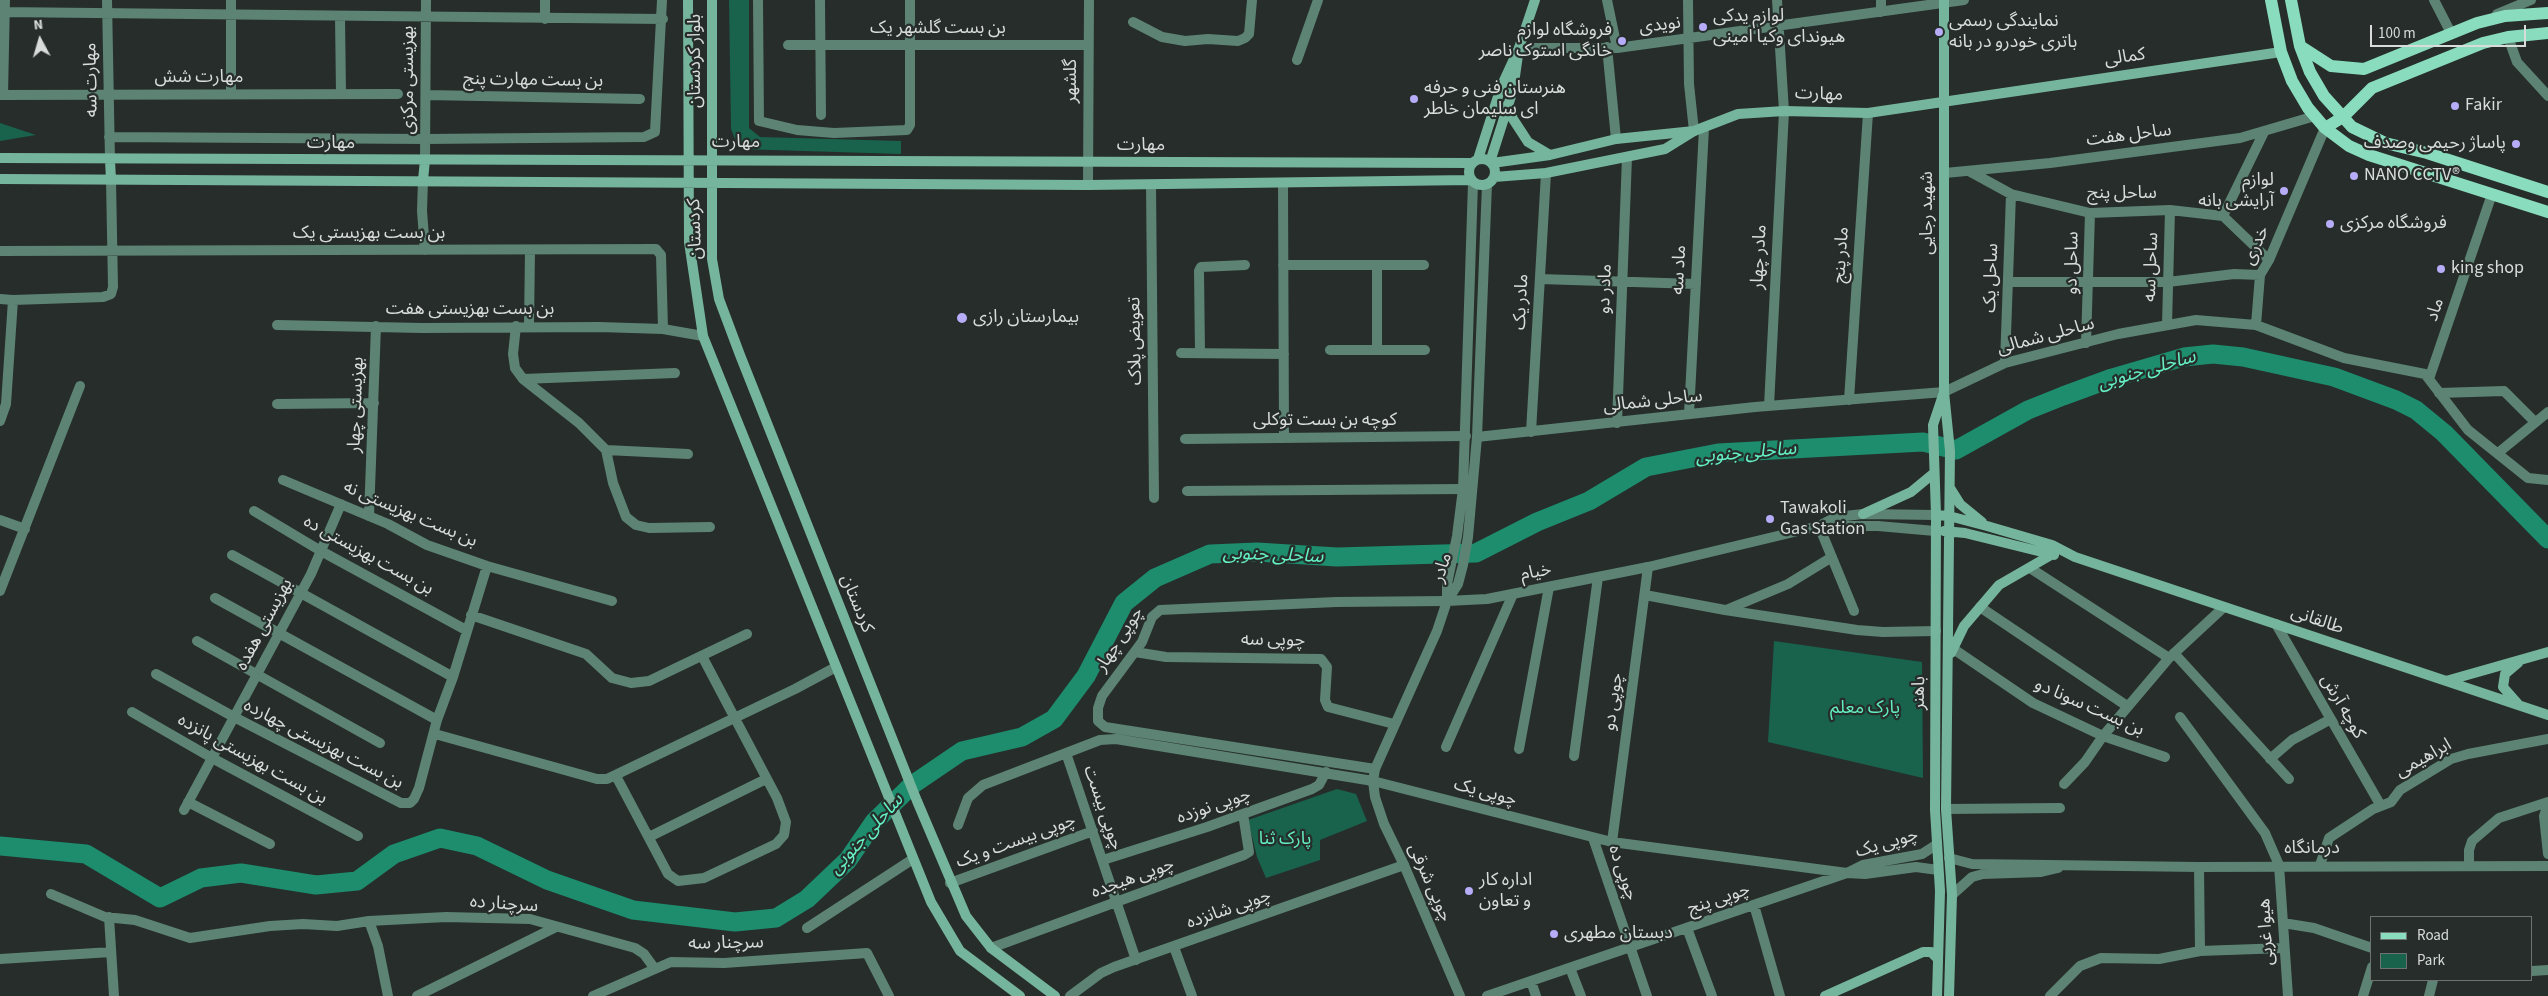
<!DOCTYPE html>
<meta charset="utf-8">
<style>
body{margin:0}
#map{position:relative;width:2548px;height:996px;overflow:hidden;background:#262d2a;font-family:"Source Sans 3",sans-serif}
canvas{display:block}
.legend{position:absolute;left:2370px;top:916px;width:162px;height:65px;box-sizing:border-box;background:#262d2a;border:1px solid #6d7371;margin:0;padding:6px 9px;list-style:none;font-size:15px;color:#d8dddb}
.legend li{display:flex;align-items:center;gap:10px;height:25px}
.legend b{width:25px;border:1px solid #6d7371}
.north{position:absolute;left:15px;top:15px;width:50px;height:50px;-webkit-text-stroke:4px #262d2a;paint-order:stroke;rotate:354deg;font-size:14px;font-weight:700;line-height:20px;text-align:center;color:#d8dddb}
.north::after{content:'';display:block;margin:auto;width:18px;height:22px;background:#d8dddb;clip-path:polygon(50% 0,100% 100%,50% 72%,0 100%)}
.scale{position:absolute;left:2370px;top:25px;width:156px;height:22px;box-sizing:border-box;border:2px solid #d8dddb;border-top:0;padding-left:6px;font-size:15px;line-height:18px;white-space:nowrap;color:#d8dddb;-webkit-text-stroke:4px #262d2a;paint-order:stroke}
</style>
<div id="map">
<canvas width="2548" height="996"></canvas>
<ul class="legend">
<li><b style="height:6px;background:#89dcbd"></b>Road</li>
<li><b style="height:14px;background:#19624c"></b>Park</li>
</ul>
<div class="north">N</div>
<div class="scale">100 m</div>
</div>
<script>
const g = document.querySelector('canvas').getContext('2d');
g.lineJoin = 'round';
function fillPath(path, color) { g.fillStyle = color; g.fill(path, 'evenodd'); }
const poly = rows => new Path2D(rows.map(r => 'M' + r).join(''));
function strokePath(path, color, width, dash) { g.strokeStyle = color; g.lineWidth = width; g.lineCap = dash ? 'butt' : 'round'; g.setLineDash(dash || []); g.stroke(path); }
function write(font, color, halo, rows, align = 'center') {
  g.font = font + ' "Source Sans 3","Noto Sans Arabic",sans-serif'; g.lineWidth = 4.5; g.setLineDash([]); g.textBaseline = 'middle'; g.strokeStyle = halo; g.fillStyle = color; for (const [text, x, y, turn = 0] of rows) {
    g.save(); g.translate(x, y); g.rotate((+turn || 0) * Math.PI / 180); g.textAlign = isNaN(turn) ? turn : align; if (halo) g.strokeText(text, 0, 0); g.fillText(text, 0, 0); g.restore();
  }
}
fillPath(poly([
 [729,0,749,0,749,128,760,137,901,141,901,154,739,149,731,129],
 [0,123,36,135,0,141],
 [1774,641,1922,662,1923,778,1768,742],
 [1337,789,1356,794,1367,821,1320,840,1320,860,1266,878,1257,857,1248,820]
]), '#19624c');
strokePath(poly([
 [0,846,86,854,160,898,201,878,241,873,316,885,357,881,394,854,440,838,477,846,547,880,633,910,735,922,776,918,807,899,848,860,874,822,912,785,962,751,1022,737,1054,719,1086,676,1124,603,1155,578,1210,554,1257,552,1337,557,1476,553,1537,522,1589,501,1646,467,1718,453,1923,442,1956,450,2028,410,2063,396,2112,378,2184,357,2213,354,2243,357,2334,377,2396,400,2416,410,2444,433,2548,539]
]), '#1d8d6d', 19);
strokePath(poly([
 [107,0,110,160],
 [545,0,545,19],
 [758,0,759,121,797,130,834,133,907,130,910,125,910,0],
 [820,0,821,115],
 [1607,0,1617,48,1964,0],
 [1688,0,1689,84,1694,131],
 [1881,0,1881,12],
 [2434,0,2451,33],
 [0,12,663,19],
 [2497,14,2531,0],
 [340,17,341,94],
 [1133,22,1162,37,1185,41,1208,39,1238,41,1245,38,1249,34,1252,0],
 [2508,37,2517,62,2548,96],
 [788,45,1088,45],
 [1607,47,1616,139],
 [1519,48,1617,48],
 [1297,60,1318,0],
 [231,94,231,0],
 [0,95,398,94],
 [3,95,5,0],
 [426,95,640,99],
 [109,137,425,139,644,137,655,132,662,0],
 [425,160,426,0],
 [1969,171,2011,194,2090,213,2170,210,2223,216],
 [1945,173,2050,163,2240,138,2315,116],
 [423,180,422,211,425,250],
 [1283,184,1284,438],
 [1151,185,1154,498],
 [2223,216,2264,132],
 [2223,216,2269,260],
 [0,251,656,249,661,255,663,329],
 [1283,265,1424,265],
 [1377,265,1377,350],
 [1540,279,1696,284],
 [2009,282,2168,282,2234,274,2260,275],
 [0,299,13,300],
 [277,325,423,328,599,327,663,329,703,336],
 [2167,325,2170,210],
 [2256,325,2260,275,2269,260,2325,128],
 [516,326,513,354,515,368,523,379,579,423,606,450,613,483,626,517,636,525,649,528,710,527],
 [529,326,530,250],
 [2086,343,2090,213],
 [1330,350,1425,350],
 [1181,353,1284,354],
 [1200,353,1199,271,1201,267,1245,265],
 [2005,363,2011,194],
 [523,379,675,373],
 [2429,379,2492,194],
 [2439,393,2504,391,2535,422],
 [1849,400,1868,113],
 [277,404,374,403],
 [1769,406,1784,111,1777,0],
 [1689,414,1704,128],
 [0,421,6,404,13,300,103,297,111,294,113,287,111,180],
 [1617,423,1627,157],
 [1531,432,1546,173],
 [1477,437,1755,407,1944,392,2005,363,2118,334,2196,320,2256,325,2344,358,2425,374,2468,430,2528,478,2548,480],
 [1185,439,1466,436],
 [606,450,688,454],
 [2498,453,2548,412],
 [283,480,388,524,427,545,487,566,612,601],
 [1187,491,1463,489],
 [254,511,321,551,466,630],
 [369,516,376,326],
 [0,520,25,529],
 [1819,526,1854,611],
 [232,555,453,677],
 [2030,568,2169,658],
 [0,591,80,386],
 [1645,595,1725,610,1857,630,1883,632,1936,631],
 [215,598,437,720],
 [1980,607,2127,706],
 [1726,610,1788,584,1832,557],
 [471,615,586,654,612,678,631,683,649,681,747,634],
 [2276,624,2381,806],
 [197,641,380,743],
 [1952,648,2033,703,2103,736,2165,757],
 [1135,652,1166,657,1321,659,1327,667,1325,700,1328,707,1394,724],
 [2174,653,2289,779],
 [156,674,234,717,401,803,410,803,414,799,419,788,437,720,453,677,487,566],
 [132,712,212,758,358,836],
 [2180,717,2265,833,2279,865,2288,996],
 [435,734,597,779,607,779,795,689,836,667],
 [1446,747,1513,594],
 [1519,749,1549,587],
 [1066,753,1136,960],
 [1574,756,1598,577],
 [2270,759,2292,740,2331,719],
 [1375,769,1105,727,1098,721,1098,708,1102,696,1142,642,1152,617,1160,610,1336,602,1447,601],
 [616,776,668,874,678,881,704,878,776,844,784,835,786,822,777,798,702,656],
 [2064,784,2085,762,2103,736,2169,658,2224,607],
 [188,802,270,844],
 [2548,804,2544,816,2548,854],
 [1946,809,2060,808],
 [184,810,311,574,341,504],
 [958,825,968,798,983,785,1100,740,1116,739,1373,781,1612,842,1847,873,1865,874,1916,867,1938,870],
 [649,837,766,779],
 [1593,838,1647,996],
 [1612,842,1648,567],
 [1103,860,1207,827,1312,789,1319,785,1326,772],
 [2320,865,2329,838,2373,809,2391,802,2400,790,2451,759,2468,754,2548,739],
 [2469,866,2469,850,2472,841,2499,818,2548,802],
 [2199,867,2200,951],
 [950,883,1093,831],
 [51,894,105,917,135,920,190,938,270,926,303,924,337,926,369,921,378,946,388,996],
 [1754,905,1780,996],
 [109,917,114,996],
 [369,921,446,917,530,919,635,948,644,954,655,969],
 [2283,923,2314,928,2372,948],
 [807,928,913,859],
 [1687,928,1712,996],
 [1174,947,1192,996],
 [991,948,1244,855,1249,852,1243,814],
 [0,959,111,952],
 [1570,968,1581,996],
 [2532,971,2548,970],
 [1531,981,1536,996],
 [417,996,556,927],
 [593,996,671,962,724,963,867,953,889,996],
 [1070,996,1101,973,1114,967,1404,865],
 [1487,996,1847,873,1863,865,1922,854,1936,845],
 [2050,996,2080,966,2101,958,2159,959,2200,951,2284,948],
 [2363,996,2372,967],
 [2429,996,2433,980]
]), '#5c8374', 10);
strokePath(poly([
 [1088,185,1089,0],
 [1820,526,1878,526,1935,531],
 [1447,600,1447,584,1457,536,1463,489,1473,183],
 [1447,601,1487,599,1648,567,1819,526,1836,517,1863,514,1936,515],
 [1949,858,1972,864,2199,867,2548,866],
 [1952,895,1972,877,1983,874,2041,872,2058,868],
 [1460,996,1404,865,1384,824,1375,797,1373,781,1375,769,1437,631,1447,601,1458,584,1463,565,1468,537,1477,437,1487,184]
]), '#5c8374', 10);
strokePath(poly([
 [688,0,689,242,703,336,931,902,960,951,1020,996],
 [712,0,712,259,719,299,740,355,917,801,966,916,991,948,1055,996],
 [1944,0,1944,392,1950,451,1946,809,1952,895,1949,996],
 [1519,48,1535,0],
 [1508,104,1513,119,1528,142,1550,155],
 [1694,131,1738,114,1784,111,1868,113,2281,52],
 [0,158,1472,163],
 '1469 172a13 13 0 1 1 26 0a13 13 0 1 1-26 0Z',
 [1478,159,1501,87,1519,48,1513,90,1490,162],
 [110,160,111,180],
 [1492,163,1550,155,1616,139,1694,131,1665,149,1546,173,1494,177],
 [0,179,1088,185,1471,180],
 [423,180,425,160],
 [1950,488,1960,504,1982,522],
 [1863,514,1911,492,1934,473],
 [1936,515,1949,516,1987,526,2052,545,2075,557,2548,715],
 [1944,531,1965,533,2054,555],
 [1951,653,1964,626,1999,585,2051,555],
 [2446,681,2548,652],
 [2518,704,2503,687,2505,674,2518,663],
 [1825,996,1923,952,1931,952,1937,958],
 [1937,996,1940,891,1935,810,1936,515,1933,425,1943,395]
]), '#76b59d', 10);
strokePath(poly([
 [2271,0,2281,52,2292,81,2308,108,2325,128,2349,146,2369,155,2548,212],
 [2291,0,2300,46,2310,72,2324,96,2352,127,2385,143,2427,153,2548,192],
 [2300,46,2331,66,2364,69,2477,23,2505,16,2548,13],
 [2325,128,2343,117,2372,88,2483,43,2508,37,2548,33]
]), '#89dcbd', 12);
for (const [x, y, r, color] of [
 [1703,27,5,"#b6acf8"],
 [1939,32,5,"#b6acf8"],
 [1622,41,5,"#b6acf8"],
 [1414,99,5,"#b6acf8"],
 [2455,106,5,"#b6acf8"],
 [2516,144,5,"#b6acf8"],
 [2354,176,5,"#b6acf8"],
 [2284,191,5,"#b6acf8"],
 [2330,224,5,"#b6acf8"],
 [2441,269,5,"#b6acf8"],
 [962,318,6,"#b6acf8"],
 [1770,519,5,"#b6acf8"],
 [1469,891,5,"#b6acf8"],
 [1554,934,5,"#b6acf8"]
]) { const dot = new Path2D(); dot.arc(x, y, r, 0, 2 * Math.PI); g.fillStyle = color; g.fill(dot); strokePath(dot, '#262d2a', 2); }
write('18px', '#d8dddb', '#262d2a', [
 ["لوازم یدکى",1713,17],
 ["هیونداى وکیا امینى",1713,38],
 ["نمایندگی رسمی",1949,22],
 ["باتری خودرو در بانه",1949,43],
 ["فروشگاه لوازم",1612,31,"right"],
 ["خانگى استوک ناصر",1612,52,"right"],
 ["هنرستان فنی و حرفه",1424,89],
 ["ای سلیمان خاطر",1424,110],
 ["Fakir",2465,106],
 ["پاساژ رحیمی وصدف",2506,144,"right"],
 ["NANO CCTV®",2364,176],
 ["لوازم",2274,181,"right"],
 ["آرایشی بانه",2274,202,"right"],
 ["فروشگاه مرکزى",2340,224],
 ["king shop",2451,269],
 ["بیمارستان رازی",973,318],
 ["Tawakoli",1780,509],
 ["Gas Station",1780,530],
 ["اداره کار",1479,881],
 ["و تعاون",1479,902],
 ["دبستان مطهری",1564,934]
], 'left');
write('18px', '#d8dddb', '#262d2a', [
 ["نویدی",1660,26,-7],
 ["بن بست گلشهر یک",938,29],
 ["کمالی",2125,58,-8],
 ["بلوار کردستان",696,61,-90],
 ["مهارت شش",199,78],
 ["مهارت سه",92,80,-91],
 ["بهزیستی مرکزی",409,80,-90],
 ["بن بست مهارت پنج",533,81,1],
 ["گلشهر",1072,81,-90],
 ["مهارت",1819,95,2],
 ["ساحل هفت",2129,136,-7],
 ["مهارت",736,143],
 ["مهارت",331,144],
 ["مهارت",1141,146],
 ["ساحل پنج",2122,194],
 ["شهید رجایی",1928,213,-90],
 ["کردستان",696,229,-92],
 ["بن بست بهزیستی یک",369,234],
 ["خدری",2257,246,-66],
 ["مادر پنج",1842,255,-86],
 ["مادر چهار",1760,257,-87],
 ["ساحل دو",2073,263,-89],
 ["ساحل سه",2152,267,-88],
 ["ماد سه",1680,270,-87],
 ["ساحل یک",1992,278,-88],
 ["مادر دو",1606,289,-88],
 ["مادر یک",1522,302,-87],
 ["بن بست بهزیستی هفت",470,310],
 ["ماد",2436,310,-72],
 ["ساحلی شمالی",2046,337,-15],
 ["تعویض پلاک",1136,341,-91],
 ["ساحلی شمالی",1653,402,-6],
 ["بهزیستی چهار",357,405,-88],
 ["کوچه بن بست توکلی",1325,421],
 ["بن بست بهزیستی نه",410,515,23],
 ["بن بست بهزیستی ده",368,556,29],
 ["مادر",1443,568,-72],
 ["خیام",1536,573,-11],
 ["کردستان",856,604,68],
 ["طالقانی",2317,621,19],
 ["بهزیستی هفده",265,625,-62],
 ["چوپی چهار",1120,640,-57],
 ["چوپی سه",1273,641,1],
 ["باهنر",1920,693,-89],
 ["چوپی دو",1614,702,-82],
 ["کوچه آرش",2342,707,60],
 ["بن بست سونا دو",2089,708,24],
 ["بن بست بهزیستی چهارده",323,745,27],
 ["ابراهیمی",2424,759,-29],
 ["بن بست بهزیستی پانزده",252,760,29],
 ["چوپی یک",1485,793,15],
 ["چوپی نوزده",1214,807,-19],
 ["چوپی بیست",1102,808,71],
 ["چوپی بیست و یک",1016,842,-20],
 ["چوپی یک",1887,844,-16],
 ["درمانگاه",2312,849],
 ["چوپی ده",1622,873,71],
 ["چوپی هیجده",1133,879,-20],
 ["چوپی شرقی",1429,883,66],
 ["چوپی پنج",1719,900,-19],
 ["سرچنار ده",504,905,4],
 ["چوپی شانزده",1229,910,-19],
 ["هیوا غربی",2267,932,-93],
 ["سرچنار سه",726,944,-1]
]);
write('18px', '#63eec0', '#262d2a', [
 ["پارک معلم",1865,709],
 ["پارک ثنا",1285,840]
]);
write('italic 19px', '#65f0c3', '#262d2a', [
 ["ساحلی جنوبی",2147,371,-16],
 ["ساحلی جنوبی",1746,454,-5],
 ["ساحلی جنوبی",1273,556,2],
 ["ساحلی جنوبی",867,835,-48]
]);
</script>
